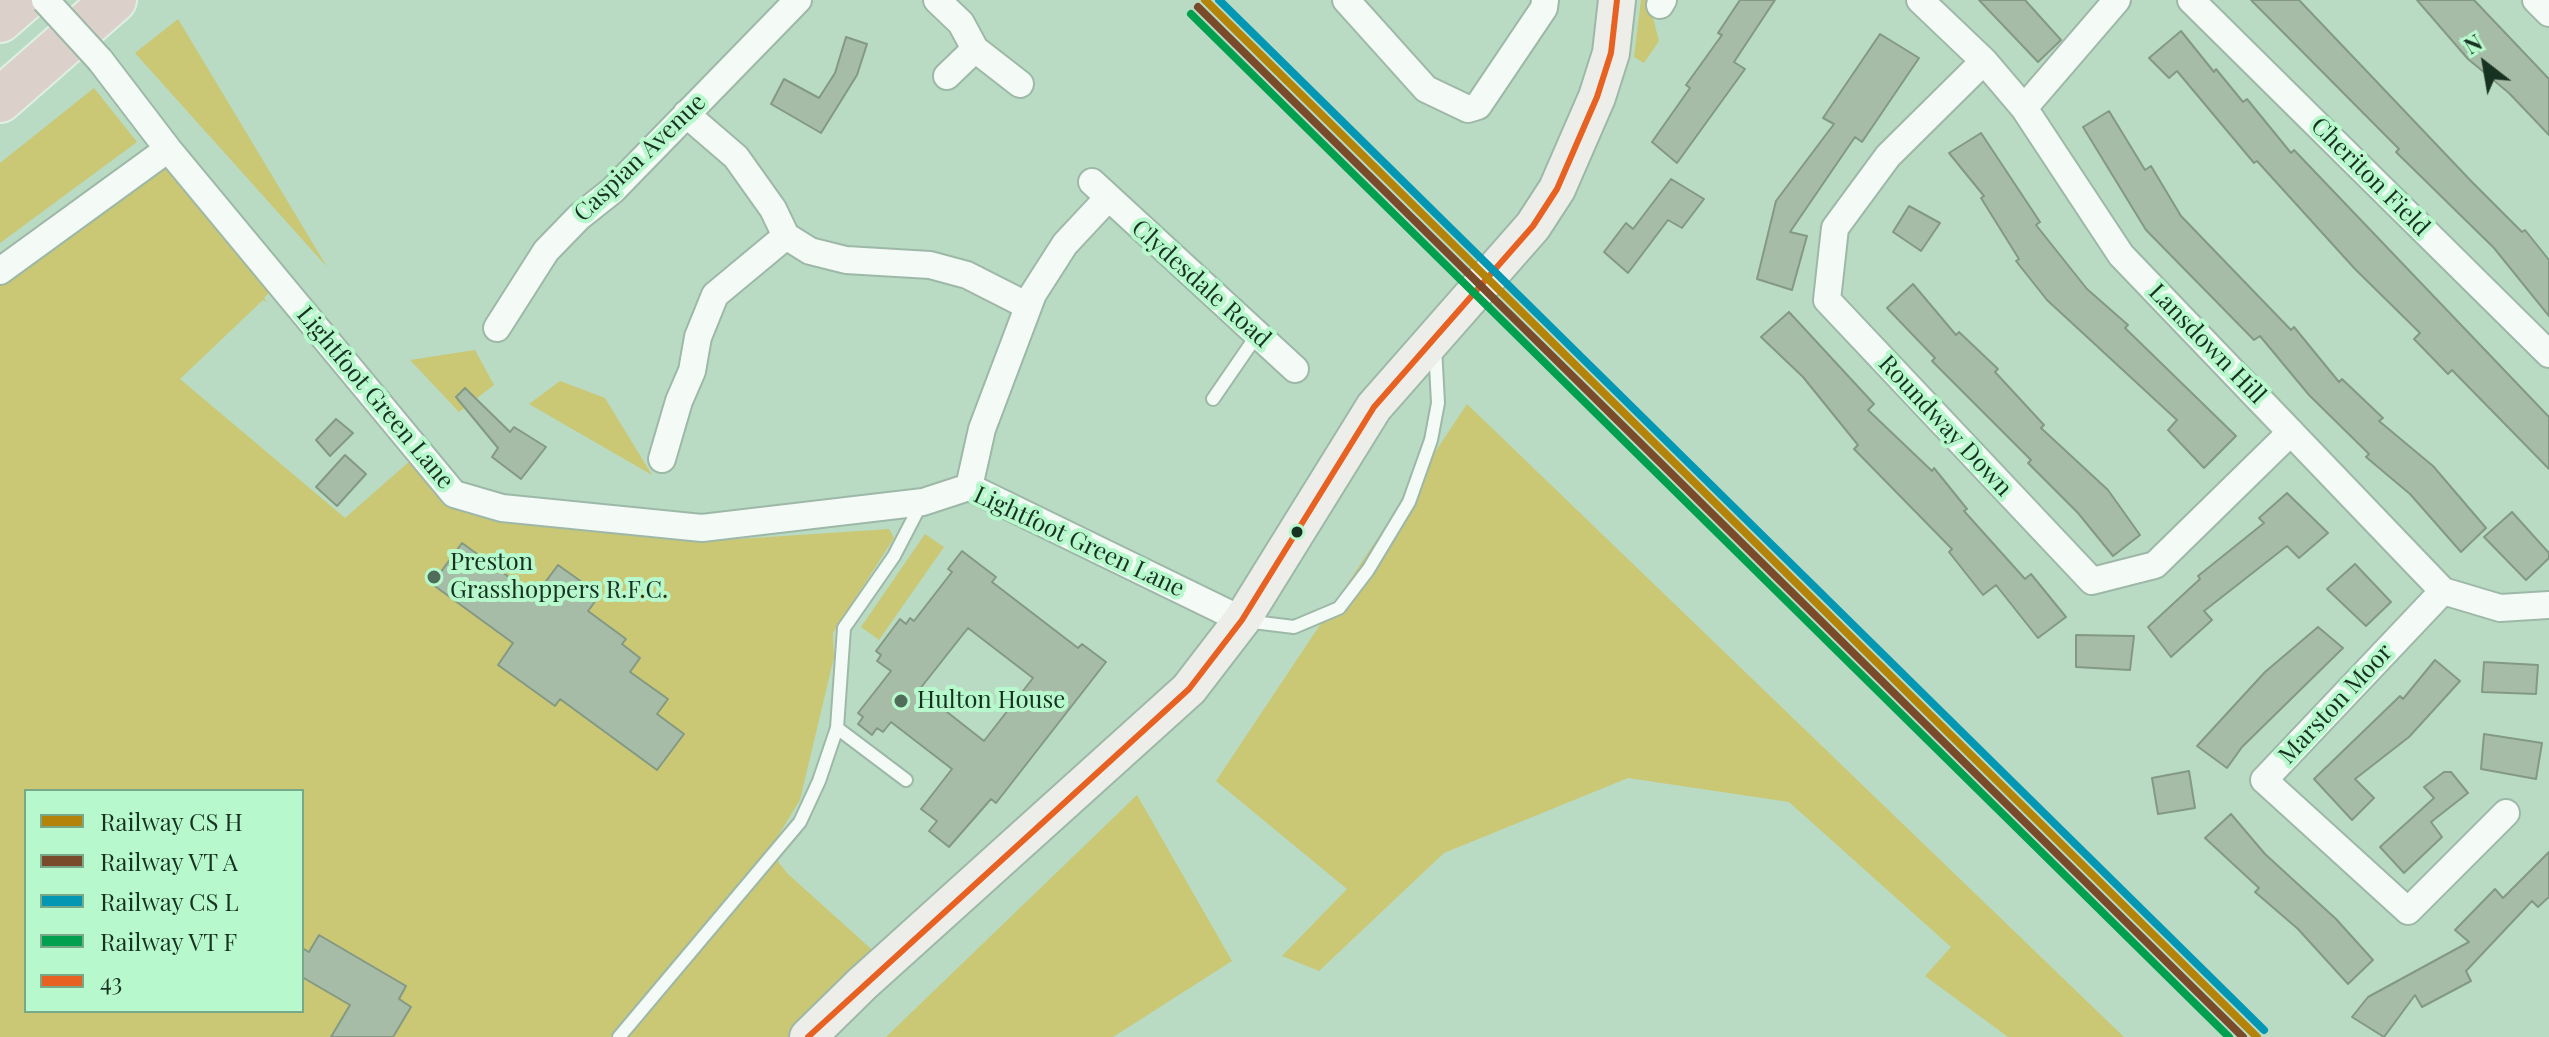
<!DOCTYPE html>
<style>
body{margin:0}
#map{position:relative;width:2549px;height:1037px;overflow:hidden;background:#b9dbc4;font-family:"Playfair Display",serif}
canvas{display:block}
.legend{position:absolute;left:24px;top:789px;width:280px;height:224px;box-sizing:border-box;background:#b7f8cc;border:2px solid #77a988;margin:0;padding:10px 14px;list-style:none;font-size:24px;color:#183222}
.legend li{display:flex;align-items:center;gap:16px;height:40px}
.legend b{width:40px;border:2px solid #77a988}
.north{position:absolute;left:2445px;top:24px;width:80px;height:80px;-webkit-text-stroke:6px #b7f8cc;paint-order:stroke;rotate:329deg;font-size:22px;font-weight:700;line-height:32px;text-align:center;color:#183222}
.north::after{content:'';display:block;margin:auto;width:28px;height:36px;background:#183222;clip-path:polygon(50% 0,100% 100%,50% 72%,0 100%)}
</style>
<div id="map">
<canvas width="2549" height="1037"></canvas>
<ul class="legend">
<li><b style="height:10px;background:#b4830a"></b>Railway CS H</li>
<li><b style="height:10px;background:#7a4b2a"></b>Railway VT A</li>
<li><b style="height:10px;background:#0497b4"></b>Railway CS L</li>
<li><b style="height:10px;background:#01a04f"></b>Railway VT F</li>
<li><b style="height:10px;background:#e76222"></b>43</li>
</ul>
<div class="north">N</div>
</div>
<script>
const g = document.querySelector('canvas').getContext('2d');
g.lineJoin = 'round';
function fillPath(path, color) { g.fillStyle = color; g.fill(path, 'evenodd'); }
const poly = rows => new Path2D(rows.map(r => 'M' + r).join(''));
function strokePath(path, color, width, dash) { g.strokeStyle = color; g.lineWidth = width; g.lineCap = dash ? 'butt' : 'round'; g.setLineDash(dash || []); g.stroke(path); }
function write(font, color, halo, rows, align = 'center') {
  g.font = font + ' "Playfair Display",serif'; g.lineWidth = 8; g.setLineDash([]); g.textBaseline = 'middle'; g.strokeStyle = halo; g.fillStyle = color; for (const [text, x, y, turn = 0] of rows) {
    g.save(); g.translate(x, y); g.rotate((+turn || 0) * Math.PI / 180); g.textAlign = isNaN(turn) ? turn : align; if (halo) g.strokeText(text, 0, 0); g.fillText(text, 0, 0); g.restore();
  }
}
fillPath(poly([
 [1641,0,1655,0,1651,10,1659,41,1644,63,1634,57],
 [178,19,327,267,135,53],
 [94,88,137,142,0,243,0,163],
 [166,167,272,290,264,298,267,302,263,300,180,379,345,518,411,460,450,499,693,542,889,529,894,538,833,633,834,657,800,800,773,844,779,863,788,874,880,957,796,1037,0,1037,0,285],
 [26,791,302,791,302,1011,26,1011],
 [475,350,494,385,459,412,410,360],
 [560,381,605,398,652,475,529,404],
 [1467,404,2124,1037,2008,1037,1925,976,1951,947,1789,802,1628,778,1444,853,1319,971,1282,956,1347,889,1216,781],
 [925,534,944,547,879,640,861,627],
 [1137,795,1232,961,1113,1037,886,1037]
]), '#cac775');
const building = poly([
 [1740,0,1775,0,1734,62,1745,69,1677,163,1652,142,1690,88,1686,85,1722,35,1718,33,1740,0],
 [1979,0,2025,0,2061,40,2038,62,1979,0],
 [2251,0,2299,0,2472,182,2522,232,2525,230,2549,260,2549,316,2494,248,2396,152,2399,149,2251,0],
 [2417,0,2474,0,2549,79,2549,135,2509,93,2468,59,2417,0],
 [2181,31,2214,72,2216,69,2243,102,2247,99,2291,153,2294,150,2549,417,2549,469,2452,370,2448,374,2414,339,2420,333,2355,269,2257,161,2254,163,2177,71,2169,78,2149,58,2181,31],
 [1880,34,1919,58,1862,142,1855,137,1790,232,1807,236,1792,290,1757,279,1776,201,1834,124,1823,118,1880,34],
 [846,37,867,44,857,75,821,133,771,104,784,79,819,98,835,73,846,37],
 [2109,111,2145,170,2151,166,2181,216,2291,330,2294,327,2339,382,2342,379,2383,418,2379,421,2433,466,2486,528,2461,552,2410,494,2366,457,2369,454,2309,395,2260,336,2254,340,2146,230,2083,127,2109,111],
 [1981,133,2040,222,2036,225,2087,289,2128,325,2125,328,2236,436,2204,468,2168,430,2177,420,2047,300,2016,261,2019,259,1981,198,1984,196,1949,153,1981,133],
 [1671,179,1704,199,1682,228,1668,220,1628,273,1604,252,1626,223,1633,229,1671,179],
 [1909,206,1940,223,1921,251,1893,232,1909,206],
 [1913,284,1956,335,1959,332,1998,369,1995,372,2044,425,2041,428,2108,490,2140,535,2113,556,2078,513,2028,463,2031,460,1932,361,1935,358,1887,308,1913,284],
 [1789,312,1874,404,1868,410,1932,471,1934,468,1967,509,1964,511,2025,579,2031,574,2066,617,2038,638,1996,585,1983,595,1949,552,1952,549,1854,449,1858,445,1803,377,1761,337,1789,312],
 [465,388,510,432,514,427,546,447,521,479,492,457,498,448,456,397,465,388],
 [336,419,353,433,330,456,316,440,336,419],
 [345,455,366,474,337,506,316,487,345,455],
 [2287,493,2328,533,2299,558,2287,546,2204,611,2212,620,2171,657,2148,627,2200,579,2198,576,2264,523,2259,518,2287,493],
 [2512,512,2549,553,2549,558,2526,580,2484,537,2512,512],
 [462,543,535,596,558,565,600,595,588,611,626,639,622,644,640,658,630,672,668,699,657,714,684,734,657,770,560,699,555,706,498,665,513,643,432,584,462,543],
 [962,551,996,577,992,582,1078,648,1082,644,1106,662,996,803,991,799,949,847,929,831,937,821,921,809,952,769,891,722,883,732,877,728,872,735,858,724,863,717,858,713,891,671,877,661,881,655,876,651,900,619,906,624,910,618,914,621,952,572,948,569,962,551],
 [968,628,1033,678,984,741,919,690,968,628],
 [2355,564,2391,602,2366,626,2327,589,2355,564],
 [2318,627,2343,648,2242,747,2227,768,2197,746,2265,672,2318,627],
 [2076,635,2134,636,2130,670,2076,667,2076,635],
 [2435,660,2460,681,2409,737,2355,779,2374,798,2352,820,2314,779,2400,696,2403,699,2435,660],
 [2484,662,2538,665,2536,694,2482,692,2484,662],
 [2484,734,2542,743,2536,779,2481,769,2484,734],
 [2189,771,2195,808,2158,814,2152,778,2189,771],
 [2444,772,2451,772,2468,793,2431,822,2442,837,2404,873,2380,847,2434,798,2424,787,2444,772],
 [2231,814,2265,854,2336,919,2373,960,2348,984,2298,929,2255,892,2259,888,2205,838,2231,814],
 [2549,852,2549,897,2538,907,2532,901,2466,971,2471,981,2422,1007,2415,995,2384,1037,2352,1017,2368,997,2469,942,2455,930,2495,889,2503,898,2549,852],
 [319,935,406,986,399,999,411,1007,393,1037,331,1037,350,1005,302,977,302,948,309,952,319,935]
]);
fillPath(building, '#a6bca7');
strokePath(building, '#839984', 2);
const lane = poly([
 [1213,399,1257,335],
 [1245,621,1294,627,1339,608,1368,570,1409,502,1431,440,1438,403,1435,347],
 [837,728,906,780],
 [619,1037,800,822,819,781,837,728,844,628,894,556,921,504]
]);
const street = poly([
 [937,0,961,23,975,49,1020,84],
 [1346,0,1426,89,1468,109,1478,106,1544,8,1545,0],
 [1920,0,1984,61,2024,108,2121,255,2443,591,2500,608,2549,605],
 [2191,0,2549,354],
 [2536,0,2549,13],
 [1660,5,1663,0],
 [100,60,168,149,454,494,502,508,702,528,923,502,969,487,1242,620],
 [1984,61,1888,156,1835,228,1827,300,2092,581,2155,565,2291,432],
 [947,76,975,49],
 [2024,108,2117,0],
 [686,114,736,157,773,209,786,236,810,251,846,260,930,265,967,275,1028,306],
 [1092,182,1295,369],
 [0,271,168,149],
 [497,328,546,251,579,217,613,190,798,0],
 [662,459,679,401,692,371,698,337,715,295,786,236],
 [969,487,982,429,1033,294,1065,244,1108,198],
 [2443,591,2264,780,2408,911,2506,813]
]);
const secondary = poly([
 [808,1037,862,984,1189,689,1242,620,1374,407,1533,226,1557,189,1597,97,1611,53,1617,0]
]);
const highway = poly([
 [0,20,23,0],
 [0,100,114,0]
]);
strokePath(lane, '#9db8a7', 16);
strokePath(street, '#9db8a7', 30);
strokePath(secondary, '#9db8a7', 40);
strokePath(highway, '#e0efe4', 48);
strokePath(lane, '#f4faf6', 12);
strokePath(street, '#f4faf6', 26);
strokePath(secondary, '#edeee9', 36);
strokePath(highway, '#dcd1ca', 44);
const streetBridge = poly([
 [45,0,100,60]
]);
strokePath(streetBridge, '#9db8a7', 30, []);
strokePath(streetBridge, '#f4faf6', 26);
strokePath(poly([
 [808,1037,1189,689,1242,620,1374,407,1533,226,1557,189,1597,97,1611,53,1617,0]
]), '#e76222', 6);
strokePath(poly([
 [1205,0,2257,1037]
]), '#b4830a', 8);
strokePath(poly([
 [1198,7,2243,1037]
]), '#7a4b2a', 8);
strokePath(poly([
 [1219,0,2264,1030]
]), '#0497b4', 8);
strokePath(poly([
 [1191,14,2229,1037]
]), '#01a04f', 8);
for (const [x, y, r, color] of [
 [1297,532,7,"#183222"],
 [434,577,8,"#506d5b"],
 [901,701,8,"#506d5b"]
]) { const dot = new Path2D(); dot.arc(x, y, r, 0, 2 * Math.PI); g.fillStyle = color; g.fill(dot); strokePath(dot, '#b7f8cc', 3); }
write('24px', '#183222', '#b7f8cc', [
 ["Caspian Avenue",640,158,-44],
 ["Cheriton Field",2370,177,45],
 ["Clydesdale Road",1201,284,42],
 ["Lansdown Hill",2207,344,46],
 ["Lightfoot Green Lane",375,398,50],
 ["Roundway Down",1945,426,47],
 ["Lightfoot Green Lane",1079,542,25],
 ["Marston Moor",2336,704,-47]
]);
write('24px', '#183222', '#b7f8cc', [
 ["Preston",450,563],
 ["Grasshoppers R.F.C.",450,591],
 ["Hulton House",917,701]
], 'left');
</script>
